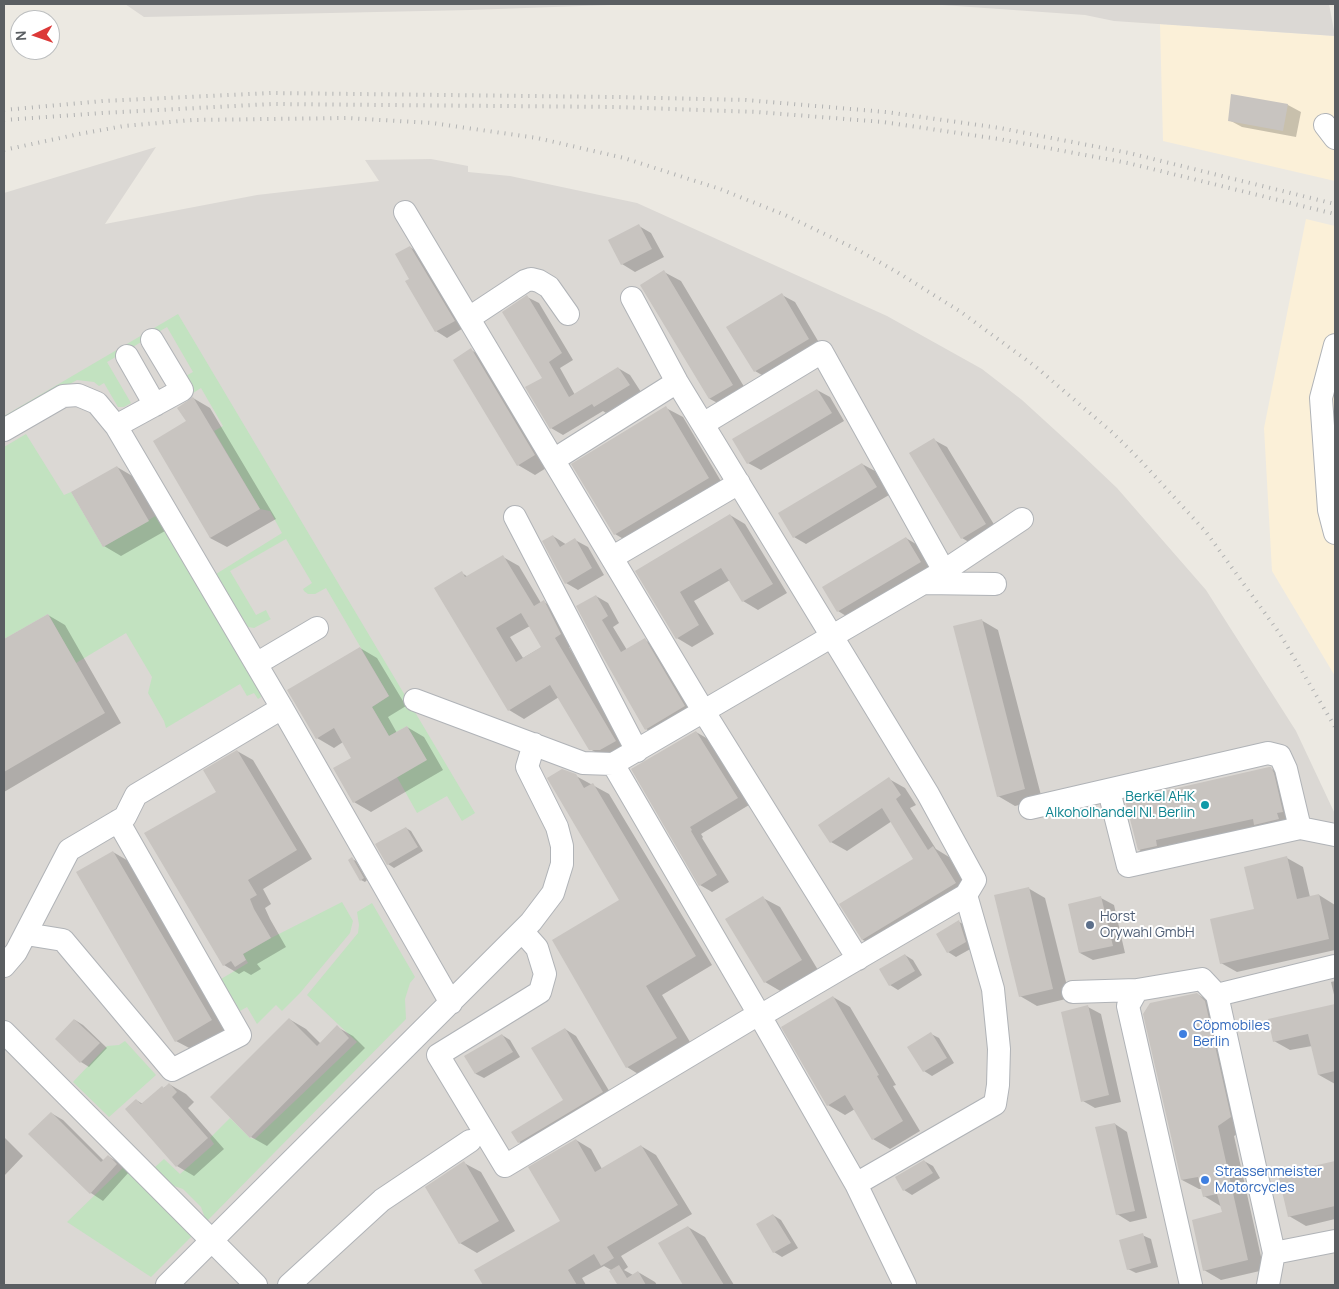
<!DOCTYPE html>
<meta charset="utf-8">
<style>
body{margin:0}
#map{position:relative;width:1339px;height:1289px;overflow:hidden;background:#ece9e2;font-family:Manrope,sans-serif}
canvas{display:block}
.frame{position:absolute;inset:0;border:5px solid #5a5e62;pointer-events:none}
.north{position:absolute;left:10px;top:10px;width:50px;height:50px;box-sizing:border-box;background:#fff;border:1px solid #bdbfc0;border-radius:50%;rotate:267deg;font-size:14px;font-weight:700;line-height:20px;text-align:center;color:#5a5e62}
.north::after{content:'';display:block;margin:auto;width:18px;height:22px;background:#dc3938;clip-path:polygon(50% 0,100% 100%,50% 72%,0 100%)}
</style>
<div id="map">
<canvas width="1339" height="1289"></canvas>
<div class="frame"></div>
<div class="north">N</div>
</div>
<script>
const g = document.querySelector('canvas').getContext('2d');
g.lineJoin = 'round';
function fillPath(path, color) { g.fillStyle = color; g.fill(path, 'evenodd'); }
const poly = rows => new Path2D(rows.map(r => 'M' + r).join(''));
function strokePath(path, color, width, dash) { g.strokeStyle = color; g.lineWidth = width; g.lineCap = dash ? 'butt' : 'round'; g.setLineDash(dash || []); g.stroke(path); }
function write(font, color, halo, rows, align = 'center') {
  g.font = font + ' Manrope,sans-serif'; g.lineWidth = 4; g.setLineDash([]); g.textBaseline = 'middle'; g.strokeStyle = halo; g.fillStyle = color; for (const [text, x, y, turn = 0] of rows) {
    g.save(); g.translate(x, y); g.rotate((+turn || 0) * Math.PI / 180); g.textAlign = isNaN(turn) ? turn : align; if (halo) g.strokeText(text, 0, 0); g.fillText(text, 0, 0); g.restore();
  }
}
fillPath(poly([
 [1160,24,1335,36,1335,181,1163,141],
 [1306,219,1335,226,1335,676,1272,571,1264,428]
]), '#fbf0d8');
fillPath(poly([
 [125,4,637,4,470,10,144,17],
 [928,4,1329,4,1335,36,1114,21,1085,15],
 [156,147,105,224,257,195,379,181,365,160,431,159,468,166,468,172,510,176,637,203,887,316,982,369,1022,400,1079,452,1117,488,1206,590,1296,731,1335,814,1335,1285,4,1285,4,193]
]), '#dbd8d4');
fillPath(poly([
 [178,314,475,813,462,821,447,796,417,813,397,777,426,759,407,726,389,736,372,707,389,696,326,588,315,594,308,594,304,591,303,589,312,583,286,539,230,571,256,615,266,610,270,618,271,619,254,628,248,627,216,574,282,533,270,511,260,509,214,431,223,426,201,388,193,393,184,377,193,372,167,327,107,362,131,403,124,407,118,407,104,383,99,386,94,382,77,380,4,421,4,416],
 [26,434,64,495,71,492,103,547,157,515,260,692,261,697,258,699,254,693,247,696,240,684,166,728,164,721,148,693,152,677,126,633,76,663,48,614,4,639,4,447],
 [342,902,353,921,350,933,300,993,282,1011,276,1005,257,1024,247,1007,240,1011,221,979,248,963,243,954,271,938],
 [372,903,415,977,410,983,405,999,406,1019,207,1221,205,1218,201,1207,183,1189,171,1185,154,1168,164,1159,180,1174,214,1144,210,1138,230,1118,250,1138,255,1139,357,1042,307,995,358,933,359,925,357,912],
 [125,1041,156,1075,109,1117,73,1082,107,1046,119,1045],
 [128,1163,197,1231,151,1277,67,1222]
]), '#c2e2c0');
fillPath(poly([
 [1232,96,1288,105,1301,112,1296,137,1242,127,1229,120],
 [639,226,651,233,664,257,635,272,622,264],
 [410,247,421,254,465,327,447,338,436,331],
 [664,272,681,281,749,395,727,408,710,399,642,285],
 [782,295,795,302,821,346,767,378,755,371],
 [527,297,539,303,573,360,560,368,575,395,618,368,630,375,641,392,606,413,603,411,563,435,551,428,543,378],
 [471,350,488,360,551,465,535,475,518,465],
 [817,390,830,397,844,421,761,470,748,463],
 [193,398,210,408,276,519,227,547,210,538,187,422],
 [666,408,683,417,725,488,632,544,615,534],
 [934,440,947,447,998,531,974,545,962,538],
 [862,464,875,471,889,495,806,544,794,537],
 [117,467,134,477,165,531,121,556,104,546],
 [730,515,745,524,787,593,758,610,743,601,730,580,694,601,714,634,692,647,677,638,637,571],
 [553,536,567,545,575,540,588,547,604,575,578,590,566,583],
 [906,538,919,546,933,569,851,619,838,611],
 [503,557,519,566,541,603,544,602,559,611,576,643,569,647,631,750,606,758,590,749,559,697,524,719,509,710,462,573,468,577],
 [530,626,542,647,523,658,510,637],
 [596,596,608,603,619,623,613,627,627,650,645,640,657,647,696,713,658,736,646,729,604,657],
 [48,615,65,625,121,723,4,792,4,641],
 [981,620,998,630,1042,799,1015,806,998,796],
 [360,648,377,658,406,706,388,717,397,733,407,727,424,737,443,770,371,812,354,802,353,758,343,742,334,748,317,738],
 [696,732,708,739,749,805,701,834,703,837,702,838,729,882,712,892,700,885,633,769],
 [237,751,253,760,312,859,263,889,271,904,265,908,270,919,286,947,257,964,261,969,251,975,244,971,239,974,224,965,218,792],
 [1270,768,1287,778,1298,821,1155,859,1139,850],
 [576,776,609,794,712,965,662,995,693,1047,643,1077,627,1067,621,901],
 [889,779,905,788,916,805,910,808,936,849,949,857,970,892,878,948,863,940,841,904,915,859,892,821,847,851,831,842,820,825],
 [406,828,411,831,423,851,394,868,388,864],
 [113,852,130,862,228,1030,193,1050,176,1041],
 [1287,858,1303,867,1310,897,1319,895,1335,905,1335,950,1237,972,1221,963],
 [352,859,356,861,367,880,365,882,361,880],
 [1028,888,1045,898,1070,998,1037,1006,1020,996],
 [763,898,780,907,818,970,782,992,765,982],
 [1101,898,1114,905,1125,953,1093,960,1080,953],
 [959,922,967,926,974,947,956,957,948,952],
 [905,955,913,960,922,975,898,990,890,985],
 [1335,981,1335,999,1331,982],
 [1197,994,1214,1004,1247,1128,1234,1136,1264,1270,1221,1280,1204,1270,1223,1213,1222,1207,1204,1196,1202,1189,1199,1189,1182,1180],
 [833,997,850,1007,896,1085,893,1086,920,1131,890,1149,873,1139,855,1109,845,1115,828,1105],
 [1335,1005,1335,1084,1319,1075,1312,1046,1290,1050,1274,1041,1270,1020],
 [1088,1007,1101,1014,1121,1102,1095,1108,1083,1101],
 [289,1019,306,1029,321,1044,337,1027,353,1036,365,1048,267,1146,251,1137],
 [75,1020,83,1025,107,1048,89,1067,81,1062],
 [565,1029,576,1036,614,1099,530,1149,519,1142,564,1100],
 [931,1034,939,1038,954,1063,932,1076,924,1071],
 [502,1035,510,1040,520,1057,484,1078,476,1074,466,1056],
 [169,1084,186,1094,194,1102,188,1108,224,1149,194,1176,177,1166,136,1100,143,1104],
 [51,1113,63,1120,104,1161,108,1156,121,1164,129,1172,103,1201,91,1193,30,1134],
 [1115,1124,1127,1132,1147,1218,1130,1222,1117,1214],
 [4,1137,23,1156,4,1176],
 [576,1140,591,1149,602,1169,641,1146,656,1155,692,1214,621,1256,628,1267,624,1270,633,1275,638,1272,655,1282,657,1285,619,1285,611,1272,613,1271,604,1266,582,1278,586,1285,484,1285,476,1271,562,1222],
 [924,1161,933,1166,940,1178,912,1195,904,1190],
 [464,1163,481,1172,515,1231,477,1253,460,1243],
 [1335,1163,1335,1219,1306,1226,1289,1216,1280,1175],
 [773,1215,781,1220,798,1248,782,1257,774,1252],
 [688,1227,705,1237,734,1285,685,1285,660,1243],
 [1142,1235,1151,1239,1158,1267,1136,1273,1128,1269]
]), '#0003');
fillPath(poly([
 [1231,94,1288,104,1283,131,1228,121],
 [639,224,652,249,621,265,608,240],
 [410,246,455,321,435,332,405,281,409,279,395,254],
 [664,270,733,385,709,399,640,285],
 [782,293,809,339,754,372,726,327],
 [527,295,562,353,549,362,569,397,618,367,630,385,594,407,592,404,550,429,525,387,542,378,502,312],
 [471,348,535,455,517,466,453,360],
 [817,389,832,413,747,464,732,439],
 [193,397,260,509,210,538,153,441,186,421,177,408],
 [666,406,709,478,614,535,571,464],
 [934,438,986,524,961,539,909,453],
 [862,463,877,487,793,538,778,513],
 [117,466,149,521,103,547,71,492],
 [730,514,773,584,742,602,721,568,680,592,699,625,676,639,635,571],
 [553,535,560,547,575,538,592,568,565,584,542,541],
 [906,537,921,562,837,612,822,587],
 [503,555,534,606,544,600,561,634,555,638,616,741,600,750,589,750,550,685,508,711,434,588,462,571,465,577],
 [521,613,541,647,516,662,496,628],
 [596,595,608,616,602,620,621,652,645,638,685,706,645,730,603,657,576,606],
 [48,614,105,713,4,772,4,639],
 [982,619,1025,789,997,797,953,626],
 [360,647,389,696,372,707,389,736,407,726,427,760,353,803,333,768,351,758,334,728,316,739,287,690],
 [696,731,738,798,690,827,692,830,691,831,717,875,699,886,631,769],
 [237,750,297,850,248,880,257,895,250,899,254,909,271,938,243,954,246,960,235,967,231,961,223,966,144,833,216,792,203,770],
 [1269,767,1271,767,1274,773,1283,812,1277,813,1279,819,1254,825,1253,819,1156,840,1157,846,1138,850,1125,800],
 [562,769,576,774,584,788,593,783,696,956,646,986,677,1038,626,1068,552,940,619,900,547,778],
 [889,777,901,795,896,799,928,850,933,846,956,883,862,940,839,904,913,859,882,808,830,843,818,825],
 [406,827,418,847,387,865,375,844],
 [113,851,212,1020,175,1042,76,872],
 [1287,856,1297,899,1319,894,1329,939,1220,964,1210,919,1254,909,1244,867],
 [352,857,364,878,360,881,348,860],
 [1029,887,1053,989,1019,997,994,895],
 [763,896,802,960,764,983,725,919],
 [1101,896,1113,946,1079,953,1068,904],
 [959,920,966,942,947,953,936,934],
 [905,954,915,971,889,986,879,969],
 [1197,993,1205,1001,1231,1117,1218,1126,1248,1260,1203,1271,1192,1220,1222,1212,1217,1194,1203,1197,1198,1177,1181,1180,1143,1014,1150,1003],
 [833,996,879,1075,877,1076,903,1121,872,1140,845,1095,827,1106,781,1027],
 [1335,1004,1335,1071,1318,1075,1308,1034,1273,1042,1268,1019],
 [1088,1005,1109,1095,1081,1102,1061,1012],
 [289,1018,317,1046,337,1025,349,1038,250,1138,210,1097],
 [74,1019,100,1043,80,1063,55,1039],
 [565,1028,603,1092,518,1143,511,1132,563,1100,531,1048],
 [931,1032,947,1058,923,1072,907,1047],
 [502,1034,513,1052,475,1074,464,1056],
 [169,1083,177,1092,172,1097,208,1138,176,1167,125,1109,136,1099,141,1104,162,1086,164,1088],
 [51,1112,101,1162,108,1155,117,1164,90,1194,28,1134],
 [1115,1123,1135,1211,1116,1215,1095,1127],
 [576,1139,595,1172,641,1145,678,1205,607,1247,614,1258,601,1266,594,1254,568,1270,577,1285,483,1285,474,1270,560,1221,528,1167],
 [924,1160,933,1173,903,1191,895,1177],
 [464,1161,499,1221,459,1244,425,1187],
 [1335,1161,1335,1206,1288,1217,1278,1174],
 [773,1214,791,1243,773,1253,756,1224],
 [688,1226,724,1285,683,1285,658,1243],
 [1143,1233,1151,1263,1127,1270,1119,1240],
 [619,1265,627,1278,638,1271,646,1285,614,1285,617,1284,609,1271]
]), '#c8c4c0');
const minor = poly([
 [1325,125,1335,138],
 [405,212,704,712,858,959],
 [632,298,677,382,928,794,975,880,966,895,993,989,999,1049,998,1085,995,1104,856,1184],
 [469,318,525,281,531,279,539,281,549,287,568,314],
 [1335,345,1321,398,1329,510,1335,533],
 [127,356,155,405],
 [703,424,822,352,944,571],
 [116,426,182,390,152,340],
 [4,430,63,396,78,395,97,403,116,426,282,708,451,1003],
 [555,459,677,382],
 [515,517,637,751],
 [613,557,739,483],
 [924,583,995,584],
 [256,664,317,628],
 [415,700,583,763,613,764,944,571,1022,519],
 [613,764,760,1016,856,1184,905,1285],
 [1109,791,1128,866,1300,828,1335,835],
 [1030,808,1268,753,1280,756,1286,769,1300,828],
 [522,931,537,948,545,974,540,992,438,1055,505,1166,752,1018,760,1016,966,895],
 [26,934,63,940,172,1070,240,1035,118,821],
 [4,966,16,952,69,850,125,817,136,795,282,708],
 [1073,992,1137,990],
 [1217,995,1274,1253,1268,1285],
 [4,1032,256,1285],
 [1274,1253,1335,1241],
 [167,1285,522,931,531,922,553,893,562,864,562,846,557,827,527,767,534,744],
 [289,1285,382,1200,470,1141],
 [1191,1285,1128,1006,1137,990,1202,979,1217,995,1335,966]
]);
strokePath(minor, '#b0b3b7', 24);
strokePath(minor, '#fff', 22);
strokePath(poly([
 [4,110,103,101,271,93,616,97,746,100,886,112,1000,128,1129,153,1335,204],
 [4,120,102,113,272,104,616,107,757,112,883,122,999,139,1128,163,1335,214],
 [4,150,79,134,124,126,192,120,347,118,432,123,537,138,624,158,720,189,785,215,858,250,897,272,961,312,1036,367,1113,433,1140,460,1206,532,1280,634,1335,727]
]), '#b1b2b2', 4, [1, 6]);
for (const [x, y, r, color] of [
 [1205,805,5,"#0f9aa8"],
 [1090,925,5,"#5c6f8a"],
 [1183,1034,5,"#3f7fe0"],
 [1205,1180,5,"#3f7fe0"]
]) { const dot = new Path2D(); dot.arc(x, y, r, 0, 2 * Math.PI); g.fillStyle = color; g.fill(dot); strokePath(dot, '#fff', 2); }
write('14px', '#0d838f', '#fff', [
 ["Berkel AHK",1195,797],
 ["Alkoholhandel Nl. Berlin",1195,813]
], 'right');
write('14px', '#4e5e75', '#fff', [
 ["Horst",1100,917],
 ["Orywahl GmbH",1100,933]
], 'left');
write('14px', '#366cbe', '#fff', [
 ["Cöpmobiles",1193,1026],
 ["Berlin",1193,1042],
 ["Strassenmeister",1215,1172],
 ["Motorcycles",1215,1188]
], 'left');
</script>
